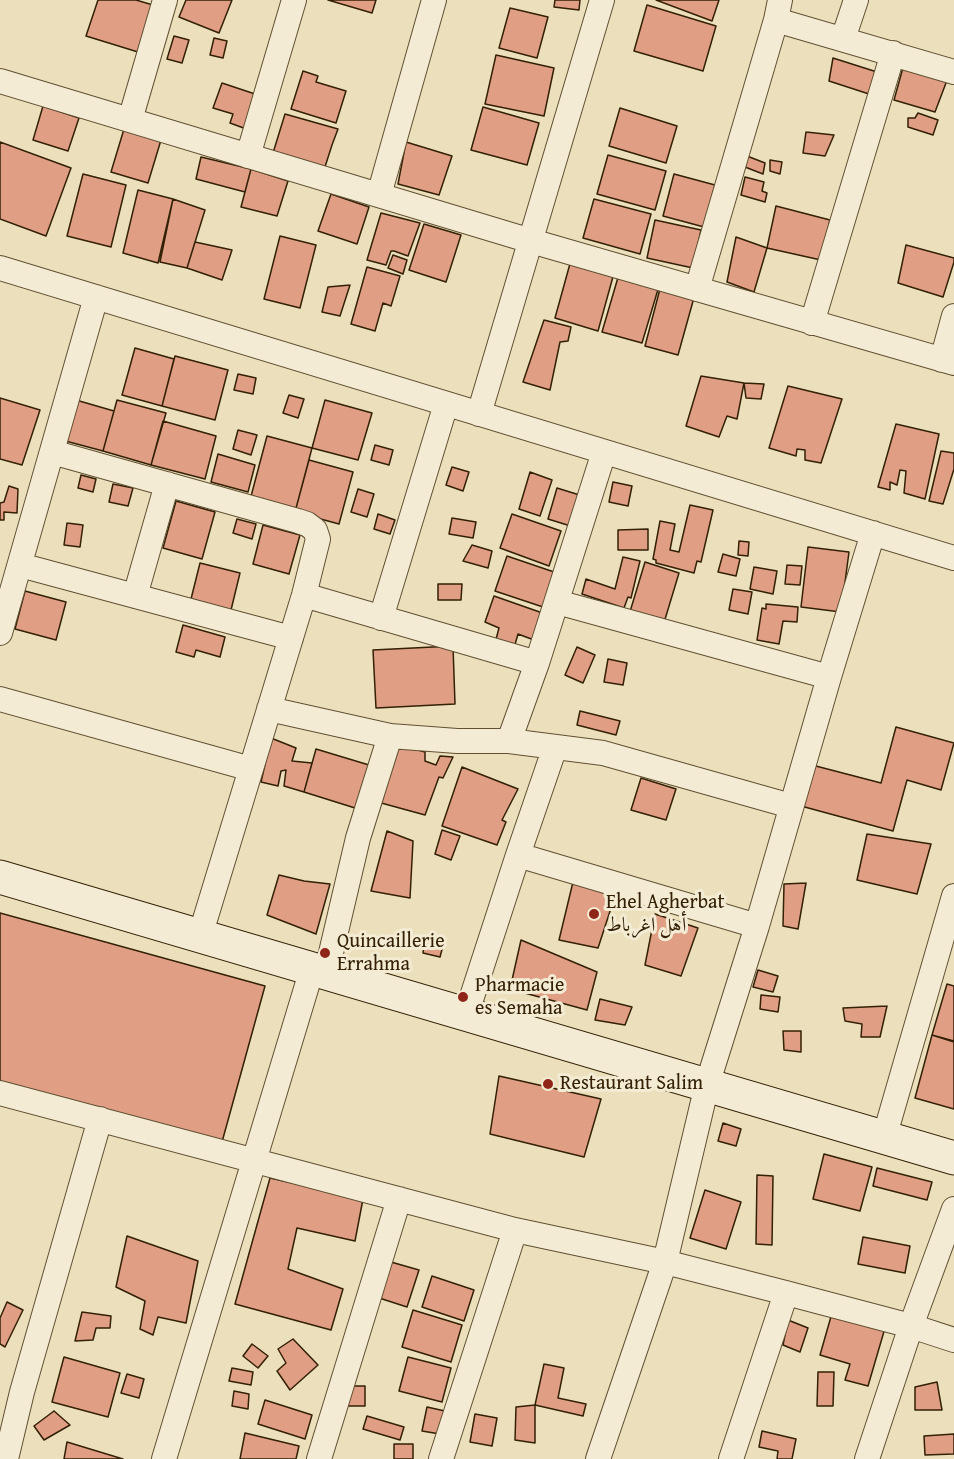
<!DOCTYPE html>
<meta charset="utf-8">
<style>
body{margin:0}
canvas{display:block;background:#ece0bc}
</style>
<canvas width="954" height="1459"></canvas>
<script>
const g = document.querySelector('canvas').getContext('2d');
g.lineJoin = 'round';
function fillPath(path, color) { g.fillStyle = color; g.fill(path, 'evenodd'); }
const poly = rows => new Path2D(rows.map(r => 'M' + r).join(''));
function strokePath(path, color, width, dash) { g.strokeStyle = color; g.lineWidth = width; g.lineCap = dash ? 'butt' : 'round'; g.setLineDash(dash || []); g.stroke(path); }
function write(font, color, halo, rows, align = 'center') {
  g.font = font + ' "Gentium Book Plus",Amiri,serif'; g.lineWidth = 6; g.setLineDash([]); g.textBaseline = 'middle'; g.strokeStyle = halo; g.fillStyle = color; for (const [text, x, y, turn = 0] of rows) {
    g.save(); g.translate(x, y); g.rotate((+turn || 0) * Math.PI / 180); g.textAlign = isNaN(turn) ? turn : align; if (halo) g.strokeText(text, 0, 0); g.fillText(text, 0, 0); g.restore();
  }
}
const building = poly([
 [98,0,136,0,153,5,138,52,86,36,98,0],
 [186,0,232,0,219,33,179,17,186,0],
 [328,0,376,0,372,13,328,0],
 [555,0,580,0,579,10,554,7,555,0],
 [656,0,719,0,712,21,656,0],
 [647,5,716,26,703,71,634,51,647,5],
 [510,8,548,17,537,58,499,48,510,8],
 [174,36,189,40,182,63,167,59,174,36],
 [214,38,227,41,223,58,210,55,214,38],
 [496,55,554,68,544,116,485,104,496,55],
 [833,58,877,72,869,94,829,81,833,58],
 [904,64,949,75,935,112,894,100,904,64],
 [303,71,318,76,316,82,346,91,336,123,291,109,303,71],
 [222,83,261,96,249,130,230,123,233,114,213,108,222,83],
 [43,106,79,118,68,151,33,140,43,106],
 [483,107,539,123,527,165,471,150,483,107],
 [620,108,677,126,666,163,609,146,620,108],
 [918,113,938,120,933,135,908,127,908,118,915,118,918,113],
 [285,114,338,129,332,145,324,170,273,153,285,114],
 [124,129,161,140,148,183,111,172,124,129],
 [806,132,834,135,825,156,803,153,806,132],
 [0,142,71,168,46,236,0,219,0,142],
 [406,142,452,156,439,195,398,184,406,142],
 [608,155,666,171,655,210,597,194,608,155],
 [747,156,765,163,763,174,745,167,747,156],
 [201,157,251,169,245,192,196,179,201,157],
 [770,160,782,162,780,174,770,171,770,160],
 [251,169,288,181,277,216,241,207,251,169],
 [83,174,126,185,111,247,67,236,83,174],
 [674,174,715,185,704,227,663,216,674,174],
 [745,177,764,182,762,191,767,193,765,202,741,195,745,177],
 [138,190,173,199,158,263,123,253,138,190],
 [331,194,369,207,357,244,318,231,331,194],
 [173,199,205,210,187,268,160,262,173,199],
 [594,199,651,214,640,254,583,238,594,199],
 [776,206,830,220,821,260,767,248,776,206],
 [381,213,420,223,408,256,394,251,391,251,386,265,367,260,381,213],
 [655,220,701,230,693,268,647,258,655,220],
 [424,224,461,235,446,282,409,270,424,224],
 [280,236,316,245,300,308,264,299,280,236],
 [736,237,767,248,754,292,727,282,736,237],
 [195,242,232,250,222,280,187,268,195,242],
 [906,245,954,258,954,262,943,297,898,283,906,245],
 [393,255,407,260,403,274,388,268,393,255],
 [571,260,614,273,598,331,555,318,571,260],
 [367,267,400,276,391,306,383,303,375,331,351,324,367,267],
 [619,274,659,286,642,343,602,332,619,274],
 [350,285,340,316,322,312,328,287,350,285],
 [661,285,695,294,678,355,645,346,661,285],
 [544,320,571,327,568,341,560,342,550,390,523,382,544,320],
 [135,348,174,359,162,406,122,395,135,348],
 [175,356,228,370,215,420,162,406,175,356],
 [238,374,256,378,253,394,234,390,238,374],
 [701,376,744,383,737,419,727,416,719,437,686,426,701,376],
 [744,383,764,384,761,399,746,398,744,383],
 [788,386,842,399,821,463,805,460,805,450,797,449,796,456,769,448,788,386],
 [289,395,304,399,298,418,283,413,289,395],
 [0,398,40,410,22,465,0,459,0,398],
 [69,398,114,411,103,451,58,439,69,398],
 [117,400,166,413,151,465,103,451,117,400],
 [325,400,372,413,358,460,312,448,325,400],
 [163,421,216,436,205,479,151,465,163,421],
 [896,424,939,434,925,499,904,493,906,471,900,470,897,485,890,482,890,490,878,487,896,424],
 [238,430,257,435,251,455,233,449,238,430],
 [267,436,312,448,295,512,250,500,267,436],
 [375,445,393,450,389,465,371,460,375,445],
 [941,451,954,453,954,469,943,504,929,501,941,451],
 [218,454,255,465,248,492,211,482,218,454],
 [309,460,353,472,339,524,295,512,309,460],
 [452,467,469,472,463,491,446,485,452,467],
 [530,472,552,480,540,516,519,509,530,472],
 [81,475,96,479,93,492,78,488,81,475],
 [613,482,632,486,628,506,609,502,613,482],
 [113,484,133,488,128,506,109,502,113,484],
 [9,486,18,489,17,513,4,512,4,520,0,520,0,503,4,502,9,486],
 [557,488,586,497,577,528,548,519,557,488],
 [358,489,374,494,367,517,351,512,358,489],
 [176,501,215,512,202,559,163,548,176,501],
 [690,505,713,510,701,562,697,561,694,573,656,563,656,560,653,559,660,521,675,524,670,550,679,552,690,505],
 [378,514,395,520,390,534,374,529,378,514],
 [512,514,561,531,549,566,500,548,512,514],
 [452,518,476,522,473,538,449,534,452,518],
 [237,519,256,524,252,539,233,533,237,519],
 [67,523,83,525,80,547,64,545,67,523],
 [263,525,300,535,289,574,253,564,263,525],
 [648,529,648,550,618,550,618,530,648,529],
 [739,541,749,542,748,556,738,555,739,541],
 [472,545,492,551,488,568,463,561,472,545],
 [808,547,849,552,841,612,801,607,808,547],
 [723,554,740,559,736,576,718,572,723,554],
 [507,556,557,573,546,608,495,591,507,556],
 [623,557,640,561,631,598,628,597,624,608,582,594,586,579,615,589,623,557],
 [645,562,679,573,663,626,629,615,645,562],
 [200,563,240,573,231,610,191,599,200,563],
 [787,565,802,566,800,585,785,584,787,565],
 [754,567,777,571,773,594,750,589,754,567],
 [438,584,462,584,461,600,438,600,438,584],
 [733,589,752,592,748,614,729,610,733,589],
 [25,591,66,602,56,640,15,629,25,591],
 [494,596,551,616,542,643,518,634,514,648,495,643,499,628,485,622,494,596],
 [766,604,798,607,797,622,783,621,779,644,757,640,762,608,766,609,766,604],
 [183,625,225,637,220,657,196,650,194,657,176,652,183,625],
 [453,646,455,704,376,708,373,650,453,646],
 [577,647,595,655,583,683,565,675,577,647],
 [608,659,627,663,623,685,604,682,608,659],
 [580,711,620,721,616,735,577,725,580,711],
 [896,727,954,743,941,790,907,780,893,831,801,806,812,765,881,783,896,727],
 [271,738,296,748,292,761,312,763,304,792,284,786,286,770,281,771,278,786,261,782,271,738],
 [393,743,425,752,425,761,436,765,440,756,453,757,443,778,439,777,425,815,374,801,393,743],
 [316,749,369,765,355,808,304,792,316,749],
 [462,767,518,789,502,820,506,822,497,845,442,826,462,767],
 [641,778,676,789,666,820,631,810,641,778],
 [442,830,460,836,451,860,435,854,442,830],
 [387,831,413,841,410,898,371,891,387,831],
 [867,834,931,844,917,894,857,880,867,834],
 [279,875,304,881,330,884,316,934,267,915,279,875],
 [573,882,616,893,598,948,559,940,573,882],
 [806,883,798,929,783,926,784,884,806,883],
 [0,913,265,986,222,1142,0,1081,0,913],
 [655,914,698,928,681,976,645,965,655,914],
 [425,936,444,942,440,957,423,953,425,936],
 [521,940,597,972,587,1010,510,989,521,940],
 [758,970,778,976,773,992,753,987,758,970],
 [947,984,954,986,954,1042,932,1035,947,984],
 [761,995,780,997,778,1012,760,1009,761,995],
 [600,999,632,1007,625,1025,595,1020,600,999],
 [887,1006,880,1037,861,1037,862,1024,845,1021,843,1008,887,1006],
 [783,1031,801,1031,801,1052,784,1050,783,1031],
 [932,1035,954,1041,954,1109,915,1098,932,1035],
 [499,1076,601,1099,584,1157,490,1134,499,1076],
 [723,1123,741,1129,736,1146,718,1141,723,1123],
 [824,1154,872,1167,860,1211,813,1199,824,1154],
 [877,1168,932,1182,927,1200,873,1186,877,1168],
 [757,1175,773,1176,772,1245,756,1244,757,1175],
 [270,1178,363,1199,355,1241,297,1228,288,1269,343,1289,331,1330,235,1304,270,1178],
 [705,1190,741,1202,726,1249,690,1238,705,1190],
 [127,1236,198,1261,186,1323,158,1317,153,1335,140,1329,145,1301,116,1287,127,1236],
 [863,1237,910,1246,905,1273,858,1264,863,1237],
 [384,1260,419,1270,407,1307,373,1296,384,1260],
 [432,1276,474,1290,464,1321,422,1307,432,1276],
 [7,1302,23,1310,5,1347,0,1344,0,1318,7,1302],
 [413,1310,462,1325,451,1362,402,1347,413,1310],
 [82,1312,111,1316,110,1328,96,1328,93,1340,75,1341,82,1312],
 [832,1313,885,1328,868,1386,845,1380,850,1364,820,1355,832,1313],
 [788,1320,808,1328,800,1352,783,1345,788,1320],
 [293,1339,318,1365,290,1390,277,1371,286,1363,278,1349,293,1339],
 [252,1344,268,1356,258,1368,243,1356,252,1344],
 [64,1357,120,1373,108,1417,52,1402,64,1357],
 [408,1357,451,1368,442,1402,399,1391,408,1357],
 [544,1364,564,1368,558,1398,586,1404,583,1416,535,1405,544,1364],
 [232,1368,253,1372,251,1385,229,1381,232,1368],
 [818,1372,834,1372,833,1406,817,1406,818,1372],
 [127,1374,144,1379,139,1398,121,1393,127,1374],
 [937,1382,942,1410,915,1410,915,1387,937,1382],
 [347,1386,365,1386,365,1406,347,1406,347,1386],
 [234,1391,249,1394,248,1409,232,1406,234,1391],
 [265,1400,312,1415,305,1439,258,1424,265,1400],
 [535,1405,535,1443,515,1440,516,1407,535,1405],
 [427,1407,445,1411,440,1434,422,1431,427,1407],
 [54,1411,70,1425,44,1440,34,1426,54,1411],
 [475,1414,497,1418,492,1446,470,1442,475,1414],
 [367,1416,404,1427,400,1440,363,1429,367,1416],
 [762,1431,796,1439,792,1459,777,1459,778,1451,759,1447,762,1431],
 [245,1433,299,1446,296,1459,240,1459,245,1433],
 [954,1434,954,1454,925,1455,924,1436,954,1434],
 [67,1442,123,1459,64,1459,67,1442],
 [394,1444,413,1444,413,1459,394,1459,394,1444]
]);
fillPath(building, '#e09f85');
strokePath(building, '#332005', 1.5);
const street = poly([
 [776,20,954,72],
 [843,39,856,0],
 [0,81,531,241,954,363],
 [130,120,165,0],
 [248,156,294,0],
 [379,195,434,0],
 [0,268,954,558],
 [697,289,776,20,780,0],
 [812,323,893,53],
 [942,360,954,316],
 [479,414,602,0],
 [52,452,298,521,307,524,315,530,318,539,304,595,200,936],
 [20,565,291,638],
 [304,595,537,663],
 [135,596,167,484],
 [557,602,829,677],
 [381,618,446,404],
 [0,633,96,297],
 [0,699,251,769],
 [269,709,390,736,457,741,509,741,603,753,791,806],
 [509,741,537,663,604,452],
 [518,855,757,926],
 [326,974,358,838,390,736],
 [466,1015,518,855,555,747],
 [0,1093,515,1230,665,1262,786,1293,911,1326,954,1340],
 [884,1138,954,896],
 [6,1459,22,1392,100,1119],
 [164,1459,312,969],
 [319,1459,399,1199],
 [441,1459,515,1230],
 [598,1459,665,1262,707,1085,757,926,829,677,873,533],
 [731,1459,786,1293],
 [867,1459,911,1326,954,1209]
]);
const secondary = poly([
 [0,877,954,1158]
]);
strokePath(street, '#615033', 26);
strokePath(secondary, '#332005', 35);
strokePath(street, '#f3ebd3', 24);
strokePath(secondary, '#f3ebd3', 33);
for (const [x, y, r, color] of [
 [594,914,6,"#8f2418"],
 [325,953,6,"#8f2418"],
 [463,997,6,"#8f2418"],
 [548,1084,6,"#8f2418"]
]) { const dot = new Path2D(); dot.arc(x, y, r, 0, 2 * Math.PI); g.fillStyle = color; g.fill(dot); strokePath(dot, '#f3ebd3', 2); }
write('20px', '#332005', '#f3ebd3', [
 ["Ehel Agherbat",606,903],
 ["أهل اغرباط",606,926],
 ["Quincaillerie",337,942],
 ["Errahma",337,965],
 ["Pharmacie",475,986],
 ["es Semaha",475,1009],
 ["Restaurant Salim",560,1084]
], 'left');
</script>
